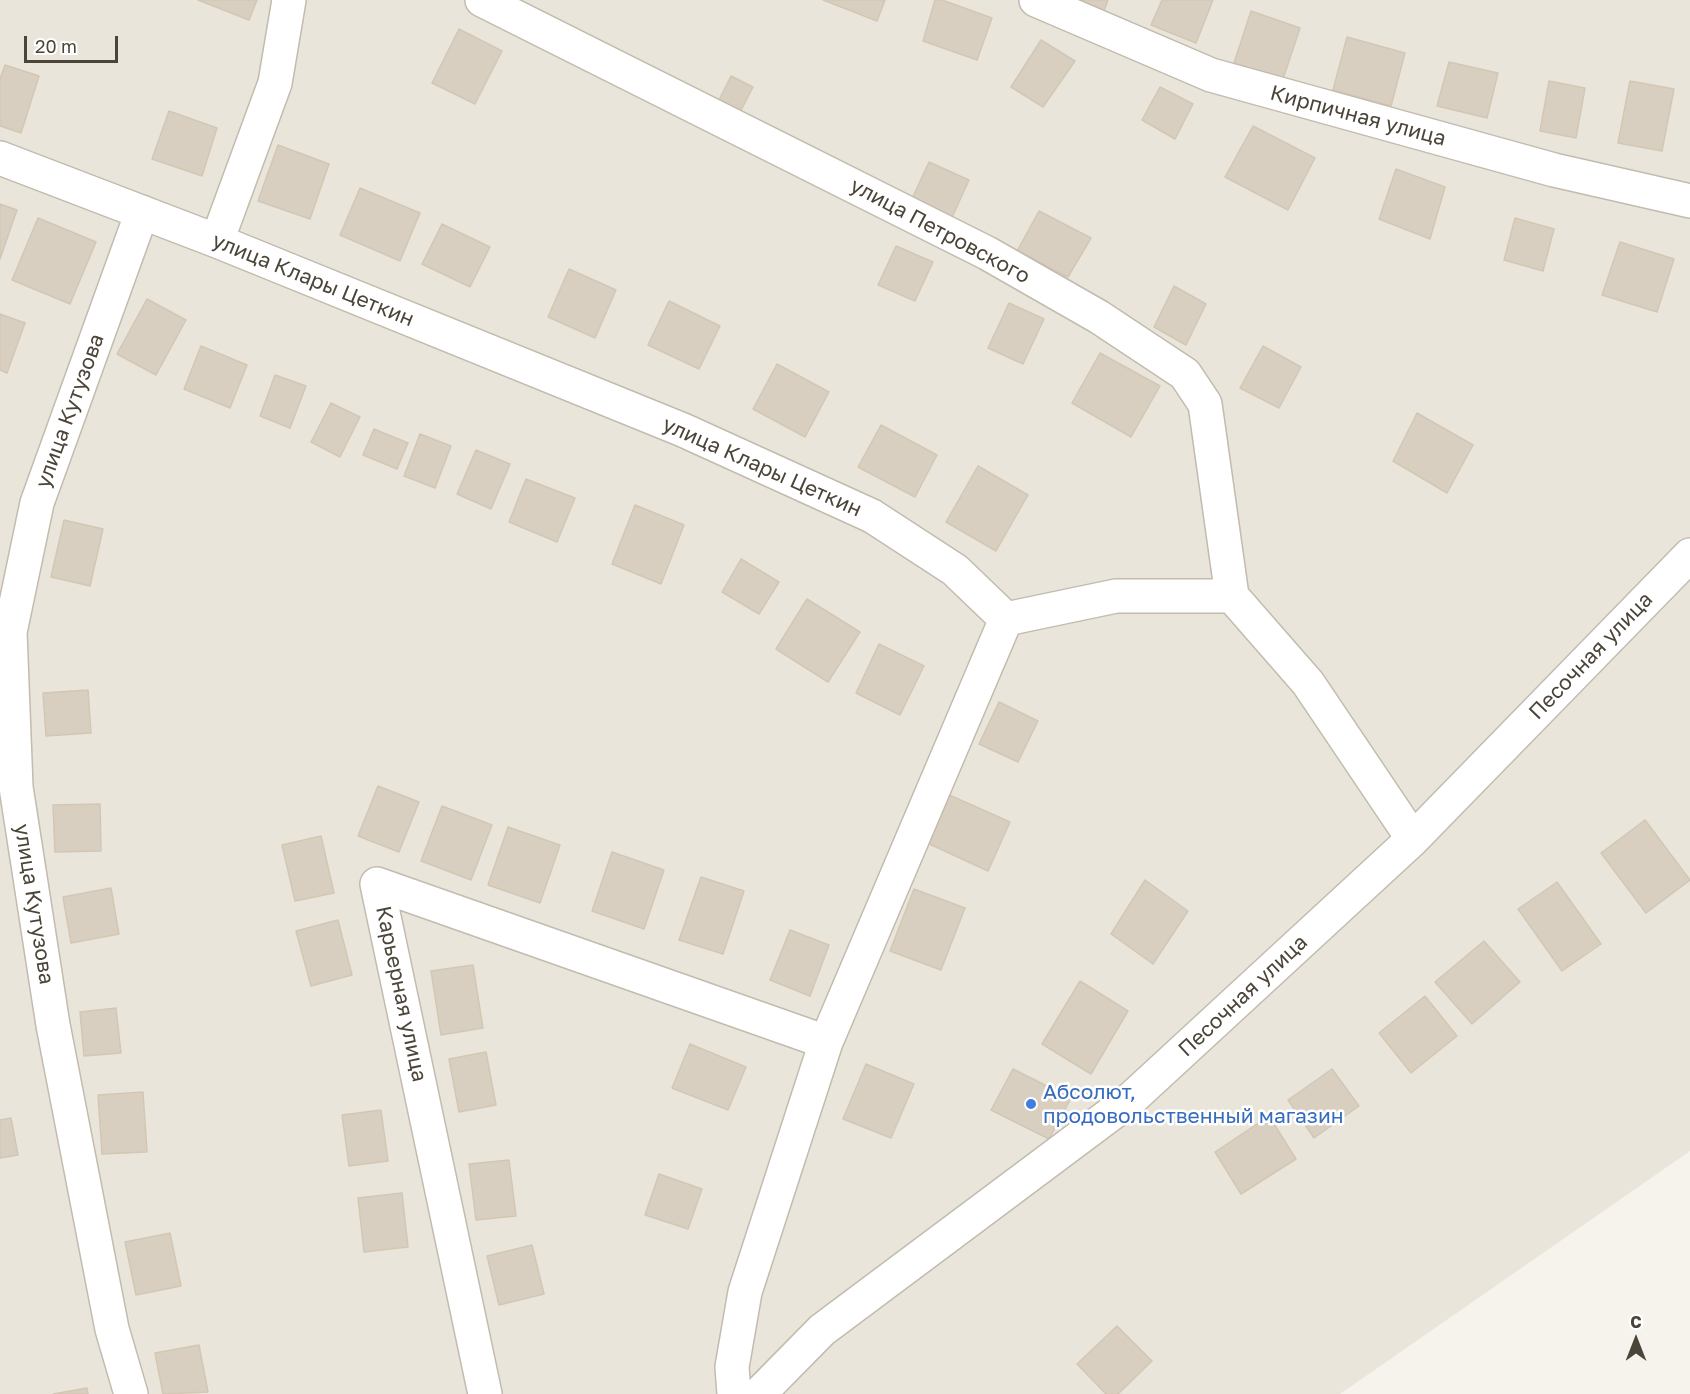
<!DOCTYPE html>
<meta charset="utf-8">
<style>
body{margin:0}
#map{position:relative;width:1690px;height:1394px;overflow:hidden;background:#f6f3ec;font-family:"Golos Text",sans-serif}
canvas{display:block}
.north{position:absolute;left:1606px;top:1310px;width:60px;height:60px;-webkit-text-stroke:4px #fff;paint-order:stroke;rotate:0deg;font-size:16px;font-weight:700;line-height:24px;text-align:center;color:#4b4439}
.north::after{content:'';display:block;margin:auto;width:21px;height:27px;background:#4b4439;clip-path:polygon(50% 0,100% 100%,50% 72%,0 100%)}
.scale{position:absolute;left:24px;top:36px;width:94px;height:27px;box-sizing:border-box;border:3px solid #4b4439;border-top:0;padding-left:8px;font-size:18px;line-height:21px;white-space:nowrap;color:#4b4439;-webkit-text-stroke:4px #fff;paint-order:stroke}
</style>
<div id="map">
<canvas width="1690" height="1394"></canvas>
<div class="north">С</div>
<div class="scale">20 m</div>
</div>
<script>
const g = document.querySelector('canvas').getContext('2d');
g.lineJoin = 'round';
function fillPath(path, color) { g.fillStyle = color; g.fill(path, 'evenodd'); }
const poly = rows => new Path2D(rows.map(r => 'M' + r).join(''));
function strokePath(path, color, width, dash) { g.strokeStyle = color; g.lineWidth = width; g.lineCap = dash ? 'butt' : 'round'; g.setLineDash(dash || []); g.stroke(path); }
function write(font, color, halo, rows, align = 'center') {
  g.font = font + ' "Golos Text",sans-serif'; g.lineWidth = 5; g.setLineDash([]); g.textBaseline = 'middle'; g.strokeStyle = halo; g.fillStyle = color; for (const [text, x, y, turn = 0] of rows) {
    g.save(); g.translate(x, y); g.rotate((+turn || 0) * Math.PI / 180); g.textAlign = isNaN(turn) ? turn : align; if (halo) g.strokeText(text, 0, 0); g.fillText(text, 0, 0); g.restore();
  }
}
fillPath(poly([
 [0,0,1690,0,1690,1151,1340,1394,0,1394]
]), '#eae5da');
const building = poly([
 [198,0,257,0,249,20,198,0],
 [823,0,885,0,877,21,823,0],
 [935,0,942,0,992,18,977,60,923,41,935,0],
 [1060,0,1108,0,1103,14,1060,0],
 [1162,0,1213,0,1196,43,1151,25,1162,0],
 [1251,11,1300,28,1283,79,1234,63,1251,11],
 [459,29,502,51,475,104,432,83,459,29],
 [1347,37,1405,53,1391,106,1333,90,1347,37],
 [1041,40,1075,61,1043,107,1011,87,1041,40],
 [1449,62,1498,73,1487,118,1437,106,1449,62],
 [5,65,39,76,21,133,0,126,0,79,5,65],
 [731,76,753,87,737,118,715,108,731,76],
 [1549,81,1585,88,1576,138,1540,131,1549,81],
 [1630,81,1674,89,1662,151,1618,143,1630,81],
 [1160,87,1193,104,1175,139,1142,120,1160,87],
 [169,111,217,128,202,176,152,159,169,111],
 [1253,126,1315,158,1288,210,1225,177,1253,126],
 [278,145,329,164,310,219,258,201,278,145],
 [929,162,969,180,950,222,910,203,929,162],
 [1396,169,1445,187,1430,239,1379,219,1396,169],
 [360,188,420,213,400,261,340,235,360,188],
 [0,204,17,210,0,259,0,204],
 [1039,211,1091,238,1068,277,1017,251,1039,211],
 [38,218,96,242,70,304,12,280,38,218],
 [1515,218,1554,229,1543,271,1504,260,1515,218],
 [442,224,490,247,470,287,422,264,442,224],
 [1620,242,1674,259,1657,312,1602,295,1620,242],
 [896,246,933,262,915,301,878,285,896,246],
 [569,269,616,290,595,338,548,317,569,269],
 [1174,286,1206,304,1186,345,1154,327,1174,286],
 [147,299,186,320,156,375,117,354,147,299],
 [669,301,720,326,699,369,648,345,669,301],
 [1009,303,1044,319,1023,364,988,348,1009,303],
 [0,314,25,323,7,373,0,370,0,314],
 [201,346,247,365,230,408,184,389,201,346],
 [1263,346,1301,367,1279,408,1240,388,1263,346],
 [1100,353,1160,386,1131,437,1072,403,1100,353],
 [777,364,829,392,805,437,753,409,777,364],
 [275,375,306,386,290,428,260,416,275,375],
 [331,403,360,417,340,457,311,442,331,403],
 [1417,413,1473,445,1447,493,1393,461,1417,413],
 [881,425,937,455,915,497,858,467,881,425],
 [374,429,408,443,397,469,363,455,374,429],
 [420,434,451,446,435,488,404,476,420,434],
 [476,450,510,464,491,509,457,494,476,450],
 [978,466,1028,495,996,551,946,522,978,466],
 [526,479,575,498,557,542,509,522,526,479],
 [635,505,684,525,661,584,612,564,635,505],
 [64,520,103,529,90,586,51,577,64,520],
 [741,559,779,582,759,614,722,592,741,559],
 [807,599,860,632,828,682,776,649,807,599],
 [879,644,924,666,900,715,856,693,879,644],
 [88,690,91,733,46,736,43,693,88,690],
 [999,702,1038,721,1018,762,979,744,999,702],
 [378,786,419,802,399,852,358,836,378,786],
 [947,794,1010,822,988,871,925,842,947,794],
 [100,804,101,851,55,852,53,805,100,804],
 [442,806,492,825,471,880,421,861,442,806],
 [1645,820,1690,880,1646,913,1601,853,1645,820],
 [508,827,560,845,540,903,488,885,508,827],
 [321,836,334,893,295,901,282,845,321,836],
 [612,852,664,870,644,929,592,911,612,852],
 [701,877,744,891,723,954,679,940,701,877],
 [1145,880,1188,911,1153,964,1111,934,1145,880],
 [1557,882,1601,944,1562,971,1518,909,1557,882],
 [111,888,119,934,71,943,63,897,111,888],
 [914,889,965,908,941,970,890,951,914,889],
 [338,920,352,975,311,986,296,931,338,920],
 [790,930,829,945,810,996,770,980,790,930],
 [1484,941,1520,982,1472,1024,1435,982,1484,941],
 [473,965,483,1028,441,1035,431,971,473,965],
 [1080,981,1128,1011,1091,1074,1042,1044,1080,981],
 [1425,996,1457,1036,1411,1073,1379,1033,1425,996],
 [116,1008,121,1053,84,1056,80,1012,116,1008],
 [690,1044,746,1067,728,1110,672,1088,690,1044],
 [486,1052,496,1105,459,1112,449,1059,486,1052],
 [866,1064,914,1084,891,1138,843,1119,866,1064],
 [1013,1069,1071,1098,1049,1139,991,1110,1013,1069],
 [1332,1069,1359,1106,1314,1138,1288,1100,1332,1069],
 [143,1092,147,1152,102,1154,98,1095,143,1092],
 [381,1110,388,1161,349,1166,342,1115,381,1110],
 [1269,1116,1296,1159,1241,1194,1215,1152,1269,1116],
 [11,1118,18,1155,0,1158,0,1120,11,1118],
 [509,1160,516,1216,476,1220,469,1164,509,1160],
 [659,1174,702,1189,688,1229,645,1215,659,1174],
 [402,1193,408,1247,364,1252,358,1198,402,1193],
 [170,1233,181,1286,136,1295,125,1242,170,1233],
 [532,1245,544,1294,499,1305,487,1256,532,1245],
 [1117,1326,1152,1361,1118,1394,1106,1394,1077,1364,1117,1326],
 [199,1345,208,1392,163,1394,155,1353,199,1345],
 [87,1388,88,1394,53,1394,87,1388]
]);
fillPath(building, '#d8cfc1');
strokePath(building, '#d3c7b4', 1.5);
const minor = poly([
 [482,0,987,253,1099,317,1185,374,1205,404,1232,596],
 [1036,0,1211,75,1554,170,1690,201],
 [0,158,217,241,683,430,872,516,955,570,1006,619,1116,596,1232,596,1308,683,1413,839],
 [217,241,275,83,289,0],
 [131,1394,112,1329,53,1025,16,787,10,632,37,503,142,212],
 [485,1394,377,884,826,1042],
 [734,1394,732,1367,745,1292,826,1042,1006,619],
 [759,1394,822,1330,1131,1099,1413,839,1690,555]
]);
strokePath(minor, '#c2bbae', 36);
strokePath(minor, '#fff', 33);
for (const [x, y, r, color] of [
 [1031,1104,6,"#3f7fe0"]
]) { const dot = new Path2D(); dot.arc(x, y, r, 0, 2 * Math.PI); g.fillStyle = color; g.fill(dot); strokePath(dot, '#fff', 2); }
write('21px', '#4b4439', '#fff', [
 ["Кирпичная улица",1358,116,15],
 ["улица Петровского",940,231,28],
 ["улица Клары Цеткин",313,280,22],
 ["улица Кутузова",70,411,-70],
 ["улица Клары Цеткин",762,467,24],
 ["Песочная улица",1591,656,-46],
 ["улица Кутузова",34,904,81],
 ["Карьерная улица",401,994,78],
 ["Песочная улица",1243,996,-43]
]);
write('21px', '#366cbe', '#fff', [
 ["Абсолют,",1043,1092],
 ["продовольственный магазин",1043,1116]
], 'left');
</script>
